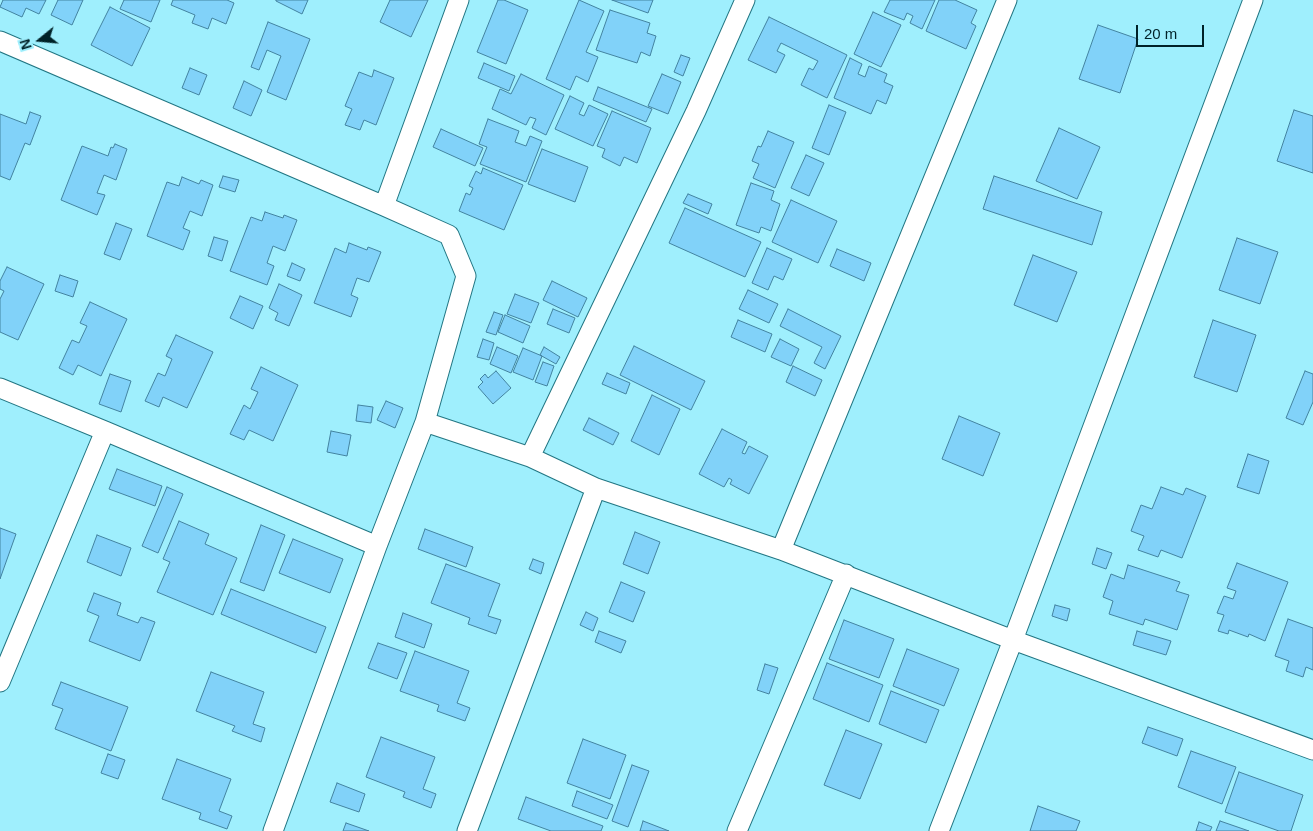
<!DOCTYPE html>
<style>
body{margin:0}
#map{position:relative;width:1313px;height:831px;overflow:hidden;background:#9feffd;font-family:Arial,sans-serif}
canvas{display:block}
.north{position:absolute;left:15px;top:15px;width:50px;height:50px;-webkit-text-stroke:4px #9feffd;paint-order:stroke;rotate:253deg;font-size:14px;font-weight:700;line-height:20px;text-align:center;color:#002228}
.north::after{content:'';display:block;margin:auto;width:18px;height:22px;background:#002228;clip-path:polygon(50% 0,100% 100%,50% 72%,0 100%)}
.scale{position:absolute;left:1136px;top:25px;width:68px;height:22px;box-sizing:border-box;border:2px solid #002228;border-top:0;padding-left:6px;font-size:15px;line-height:18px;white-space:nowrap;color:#002228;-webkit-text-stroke:4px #9feffd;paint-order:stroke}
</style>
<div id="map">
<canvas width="1313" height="831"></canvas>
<div class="north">N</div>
<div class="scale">20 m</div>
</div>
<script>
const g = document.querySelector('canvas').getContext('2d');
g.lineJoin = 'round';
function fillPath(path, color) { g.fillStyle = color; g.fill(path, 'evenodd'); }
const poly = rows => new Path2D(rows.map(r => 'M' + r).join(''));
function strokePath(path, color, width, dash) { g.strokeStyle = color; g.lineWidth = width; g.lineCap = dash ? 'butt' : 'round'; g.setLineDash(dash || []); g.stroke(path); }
const building = poly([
 [3,0,46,0,39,14,26,8,22,17,0,7,3,0],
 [58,0,83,0,72,25,51,15,58,0],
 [124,0,160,0,151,22,120,9,124,0],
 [173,0,227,0,234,3,226,24,212,18,208,29,192,23,195,15,171,5,173,0],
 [276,0,308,0,302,14,276,1,276,0],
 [390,0,428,0,411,37,380,22,390,0],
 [498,0,504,0,528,10,506,64,477,52,498,0],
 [579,0,604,11,586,52,598,57,588,82,576,76,570,90,546,79,579,0],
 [612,0,653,0,648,13,612,0],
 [890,0,935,0,922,29,910,23,913,16,907,13,904,20,884,12,890,0],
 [939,0,955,0,977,10,971,23,976,26,966,49,926,31,939,0],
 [110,7,150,28,132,66,91,45,110,7],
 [610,10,650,23,647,33,656,36,650,56,641,52,637,63,596,50,610,10],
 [873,12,901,25,881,67,854,54,873,12],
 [769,17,847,55,827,98,801,85,809,68,813,70,818,61,781,43,777,51,785,55,776,73,748,60,769,17],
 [268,22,310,39,286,100,267,92,281,56,267,50,259,70,251,67,268,22],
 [1098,25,1138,39,1120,93,1079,79,1098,25],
 [681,55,690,58,683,76,674,72,681,55],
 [850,58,862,64,858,74,865,77,869,66,887,74,884,82,893,86,886,104,877,100,871,114,834,98,850,58],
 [484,63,515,76,509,91,478,78,484,63],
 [190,68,207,75,199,95,182,88,190,68],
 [374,70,394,78,376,125,364,120,360,130,345,125,352,109,345,106,359,72,372,77,374,70],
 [521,74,564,95,546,135,532,128,536,119,530,117,526,125,492,109,500,89,511,94,521,74],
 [662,74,681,82,668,114,648,106,662,74],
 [244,81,262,90,251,116,233,108,244,81],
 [598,87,652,109,646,122,593,100,598,87],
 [570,96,584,103,579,114,584,116,589,105,608,114,593,146,555,129,570,96],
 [829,105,846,112,829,155,812,148,829,105],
 [1294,110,1313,116,1313,173,1277,161,1294,110],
 [612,111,651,128,637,163,624,157,620,166,602,157,605,149,597,146,612,111],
 [30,112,41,116,30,145,25,143,10,180,0,176,0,114,26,124,30,112],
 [488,119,519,131,515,142,526,146,530,136,542,141,526,182,480,164,487,147,479,144,488,119],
 [1059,128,1100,147,1077,199,1036,181,1059,128],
 [441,129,483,148,475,166,433,147,441,129],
 [768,131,794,142,775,188,753,178,759,164,752,161,758,146,761,147,768,131],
 [115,144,127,149,116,180,104,175,97,193,105,195,97,215,61,200,82,146,108,156,111,147,113,148,115,144],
 [542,149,588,167,575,202,528,184,542,149],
 [806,155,824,163,809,196,791,188,806,155],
 [483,168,523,185,504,230,459,211,466,193,470,195,473,188,469,186,476,171,481,174,483,168],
 [223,176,239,180,235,192,219,187,223,176],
 [994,176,1102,212,1092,245,983,209,994,176],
 [182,177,199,184,201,180,213,185,202,216,190,211,183,228,190,231,183,250,147,236,167,182,179,186,182,177],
 [751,183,774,191,771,200,780,204,771,231,761,227,759,233,736,225,751,183],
 [688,194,712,204,708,214,683,203,688,194],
 [791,200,837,221,818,263,772,242,791,200],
 [685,208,761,242,745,277,669,243,685,208],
 [265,212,283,218,284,215,297,220,285,251,273,246,267,263,274,266,267,285,230,271,251,217,262,221,265,212],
 [116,223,132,229,120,260,104,254,116,223],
 [214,237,228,241,222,261,208,256,214,237],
 [1237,238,1278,252,1260,304,1219,290,1237,238],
 [349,243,367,250,368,247,381,252,369,282,357,278,351,295,358,298,351,317,314,303,335,248,346,253,349,243],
 [767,248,792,259,783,280,774,276,768,290,752,283,767,248],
 [837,249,871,263,864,281,830,266,837,249],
 [1033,255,1077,272,1057,322,1014,305,1033,255],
 [292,263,305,269,300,281,287,276,292,263],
 [7,267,44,284,18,340,0,332,0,299,4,291,0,289,0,281,7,267],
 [60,275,78,281,73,297,55,291,60,275],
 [552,281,587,298,578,317,543,300,552,281],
 [279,284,302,295,289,326,275,320,278,313,269,308,279,284],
 [748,290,778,304,769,323,739,309,748,290],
 [515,294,539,303,531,323,507,314,515,294],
 [240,296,263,306,253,329,230,318,240,296],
 [90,302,127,319,101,376,78,365,73,375,59,368,72,340,79,343,87,326,80,323,90,302],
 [553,309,575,318,569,333,547,324,553,309],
 [788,309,841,336,825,369,814,363,822,347,780,326,788,309],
 [494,312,503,315,496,335,486,332,494,312],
 [505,315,530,326,523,343,498,332,505,315],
 [738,320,772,334,765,352,731,337,738,320],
 [1213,320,1256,335,1237,392,1194,377,1213,320],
 [176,335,213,352,187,408,163,397,159,407,145,401,158,373,165,376,172,359,166,356,176,335],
 [483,339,494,343,489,360,477,357,483,339],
 [780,339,799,349,791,366,771,357,780,339],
 [634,346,705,381,691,410,620,375,634,346],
 [497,347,518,356,511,373,490,364,497,347],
 [544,347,560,357,556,364,540,355,544,347],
 [523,348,542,356,533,380,513,372,523,348],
 [543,362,554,366,547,386,535,382,543,362],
 [793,366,822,380,815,396,786,382,793,366],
 [261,367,298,385,273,441,249,430,244,440,230,434,244,405,250,409,258,392,251,389,261,367],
 [496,371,511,388,493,404,478,387,483,382,480,379,485,374,488,378,496,371],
 [1305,371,1313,374,1313,402,1303,425,1286,418,1305,371],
 [607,373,630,383,626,394,602,384,607,373],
 [110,374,131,381,121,412,99,404,110,374],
 [652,395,680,409,659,455,631,441,652,395],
 [386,401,403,408,395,428,377,420,386,401],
 [358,405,373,407,371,423,356,421,358,405],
 [959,416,1000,433,983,476,942,459,959,416],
 [589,418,619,433,613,445,583,430,589,418],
 [722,429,747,442,742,453,745,454,749,446,768,456,749,494,730,484,732,480,729,478,724,487,699,474,722,429],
 [331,431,351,435,347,456,327,452,331,431],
 [1248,454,1269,461,1259,494,1237,487,1248,454],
 [117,469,162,486,155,506,109,489,117,469],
 [167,487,183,494,158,553,142,546,167,487],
 [1161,487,1183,495,1186,488,1206,496,1182,558,1161,550,1158,557,1138,550,1144,536,1131,531,1141,505,1152,509,1161,487],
 [179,521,209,534,205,544,237,558,213,615,157,592,170,562,163,559,179,521],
 [261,525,285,535,264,591,240,582,261,525],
 [0,528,16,534,0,579,0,528],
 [425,529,473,547,466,567,418,549,425,529],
 [635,532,660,542,648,574,623,564,635,532],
 [97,535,131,548,121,576,87,562,97,535],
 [293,539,343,559,330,593,279,573,293,539],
 [1097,548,1112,553,1106,569,1092,564,1097,548],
 [533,559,544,563,541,574,529,569,533,559],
 [1237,563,1288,582,1265,641,1249,634,1248,637,1229,630,1228,634,1218,631,1224,615,1217,613,1224,596,1233,599,1236,591,1227,588,1237,563],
 [446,564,500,584,488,616,501,620,496,634,468,624,470,618,431,603,446,564],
 [1128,565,1180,582,1176,591,1189,595,1177,630,1145,619,1143,625,1109,614,1113,601,1103,597,1111,574,1124,579,1128,565],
 [621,582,645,592,633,622,609,612,621,582],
 [231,589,326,627,316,653,221,614,231,589],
 [94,593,121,603,117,615,138,623,141,617,155,622,140,661,89,641,99,616,87,611,94,593],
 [1055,605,1070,609,1067,621,1052,616,1055,605],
 [586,612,598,618,593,631,580,625,586,612],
 [403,613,432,624,424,648,395,637,403,613],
 [1288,619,1313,628,1313,670,1306,667,1303,677,1286,671,1289,661,1275,656,1288,619],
 [844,620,894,639,879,678,829,659,844,620],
 [599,631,626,641,621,653,595,642,599,631],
 [1137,631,1171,641,1166,655,1133,645,1137,631],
 [378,643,407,653,397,679,368,668,378,643],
 [907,649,959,669,944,706,893,686,907,649],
 [415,651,469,671,457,703,470,708,465,721,437,711,439,705,400,691,415,651],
 [827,663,883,685,869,722,813,699,827,663],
 [765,664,778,668,769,694,757,690,765,664],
 [211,672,264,692,253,724,265,728,261,742,232,731,235,726,196,711,211,672],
 [61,682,128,707,111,751,55,729,63,709,52,705,61,682],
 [891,691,939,710,926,743,879,724,891,691],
 [1148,727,1183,739,1177,756,1142,743,1148,727],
 [846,730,882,744,860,799,824,785,846,730],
 [381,737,435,757,423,789,436,794,431,808,403,797,405,792,366,777,381,737],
 [583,739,626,755,610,799,567,783,583,739],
 [1191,751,1236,767,1222,804,1178,787,1191,751],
 [108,754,125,760,118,779,101,773,108,754],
 [177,759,231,779,219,811,232,816,227,829,199,819,201,813,162,799,177,759],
 [632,765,649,771,628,827,612,821,632,765],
 [1239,772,1303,795,1291,831,1279,831,1225,812,1239,772],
 [337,783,365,794,359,812,330,802,337,783],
 [577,791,613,805,607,819,572,806,577,791],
 [526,797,603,826,601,831,551,831,518,819,526,797],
 [1038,806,1080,821,1076,831,1030,831,1038,806],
 [643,821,669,831,640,831,643,821],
 [1220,821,1249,831,1216,831,1220,821],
 [1199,822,1212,827,1210,831,1196,831,1199,822],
 [346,823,369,831,343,831,346,823]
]);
fillPath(building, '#81d2f9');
strokePath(building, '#4383a0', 1);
const minor = poly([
 [0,41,384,206,449,235,466,276,425,422,377,546,273,831],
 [384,206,459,0],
 [0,388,105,431,377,546],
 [425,422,530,457,596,488,781,550,1013,640,1313,750],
 [530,457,696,111,745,0],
 [781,550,1007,0],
 [0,682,105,431],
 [467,831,596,488],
 [737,831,846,574],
 [939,831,1013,640,1253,0]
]);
strokePath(minor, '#227683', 21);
strokePath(minor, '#fff', 19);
</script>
